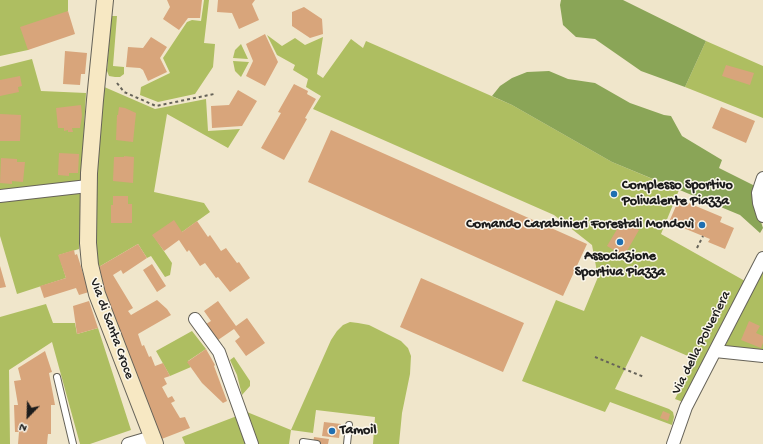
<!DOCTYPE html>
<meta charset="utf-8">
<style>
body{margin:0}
#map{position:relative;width:763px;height:444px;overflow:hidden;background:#f0e6cb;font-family:"Gochi Hand",sans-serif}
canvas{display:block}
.north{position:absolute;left:8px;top:396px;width:40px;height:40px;-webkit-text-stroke:3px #fbf7ec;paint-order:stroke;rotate:203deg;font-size:11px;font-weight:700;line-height:16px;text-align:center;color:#1c1c1c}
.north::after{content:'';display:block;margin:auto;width:14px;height:18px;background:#1c1c1c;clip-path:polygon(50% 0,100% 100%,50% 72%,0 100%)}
</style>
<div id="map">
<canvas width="763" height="444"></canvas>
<div class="north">N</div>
</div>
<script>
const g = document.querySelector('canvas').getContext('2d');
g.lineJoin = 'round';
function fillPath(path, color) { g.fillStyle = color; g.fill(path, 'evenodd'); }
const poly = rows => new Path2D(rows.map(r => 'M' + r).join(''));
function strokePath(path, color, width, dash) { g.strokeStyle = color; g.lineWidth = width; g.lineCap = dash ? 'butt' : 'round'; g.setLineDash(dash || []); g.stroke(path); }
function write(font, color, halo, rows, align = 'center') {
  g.font = font + ' "Gochi Hand",sans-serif'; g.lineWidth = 3; g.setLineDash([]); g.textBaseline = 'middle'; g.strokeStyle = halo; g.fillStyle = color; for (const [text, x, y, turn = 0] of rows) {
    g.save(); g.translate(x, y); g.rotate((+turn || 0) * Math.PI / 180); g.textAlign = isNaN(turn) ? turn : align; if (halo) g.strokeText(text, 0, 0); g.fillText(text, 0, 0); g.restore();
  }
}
fillPath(poly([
 [0,0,68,0,68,11,28,50,0,56],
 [204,0,209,0,204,43,215,44,213,67,195,94,158,102,140,95,141,87,170,73,163,58,187,22,192,20,201,21],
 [111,16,117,16,113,66,124,67,124,74,120,77,115,77,109,76,107,71],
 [267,35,282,46,295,38,305,45,323,37,317,74,323,78,351,39,363,48,366,41,512,105,612,162,679,190,661,234,745,281,683,402,675,399,695,359,641,336,615,389,669,409,673,412,674,417,672,425,610,402,605,412,522,381,556,300,584,311,598,277,592,245,554,215,313,109,321,96,306,87,308,79,293,70,295,65,277,55],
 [706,41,763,66,763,118,685,87],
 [241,44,248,59,233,58,235,50],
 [32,59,41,91,86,93,81,182,0,190,0,67],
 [233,61,249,62,241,77,235,71],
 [102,86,155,109,206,99,208,131,240,129,228,148,167,114,154,192,204,203,210,212,182,232,153,235,172,263,170,275,165,277,151,256,147,258,138,244,97,268,95,240,95,177],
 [81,191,79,249,59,255,66,278,17,294,0,236,0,201],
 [763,271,763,352,724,348,756,285],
 [46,304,53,323,75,323,77,334,98,328,131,430,90,444,80,444,52,342,9,370,10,444,0,444,0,317],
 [350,322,358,323,369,325,401,341,408,348,411,356,410,374,402,413,399,444,373,444,375,417,316,410,313,433,291,430,289,444,258,444,247,412,291,430,331,340,337,331,343,325],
 [192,331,206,349,188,361,191,367,170,376,156,351],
 [234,357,250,381,250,386,242,395,237,375,230,360],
 [237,416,246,444,185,444,182,437]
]), '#aebe61');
fillPath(poly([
 [561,0,623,0,706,41,685,87,641,71,595,39,576,37,563,25,560,5],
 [549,71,568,79,595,83,630,103,664,115,671,116,682,136,722,160,719,168,755,186,755,204,763,228,760,233,740,215,612,162,512,105,492,96,500,86,512,78,527,72]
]), '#8aa557');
fillPath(poly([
 [167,0,202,0,200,18,188,18,179,30,163,19,170,7],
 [218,0,255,0,252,4,259,20,239,29,232,13,217,12],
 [304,7,322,19,323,34,310,38,292,26,292,12],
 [68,11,75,34,28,50,20,27],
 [265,34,278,62,265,86,246,76,253,61,246,44],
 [151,37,167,47,160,58,167,72,148,81,143,70,140,68,126,67,128,47,143,48],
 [65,51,87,53,85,74,81,74,80,85,63,84],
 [726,65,754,73,750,85,722,76],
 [20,76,22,86,18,87,19,92,0,96,0,80],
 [294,84,308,91,307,94,316,99,305,118,307,119,284,160,261,148,281,113,278,112],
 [238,90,257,101,242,126,212,128,211,106,229,105],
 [81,105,82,116,80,128,72,128,73,132,68,132,68,130,64,131,64,128,58,128,56,108],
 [119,107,125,108,136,113,133,142,116,140,117,115,118,115],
 [721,107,755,121,746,143,712,128],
 [0,114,21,115,20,141,0,141],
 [331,130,587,244,563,296,308,182],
 [59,153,79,154,78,173,69,173,69,176,58,175],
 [124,156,134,157,133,183,113,181,114,157,124,157],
 [1,158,17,159,17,162,25,162,23,182,12,181,12,184,0,183],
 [113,196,128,196,128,204,132,204,132,223,111,223,111,205,113,205],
 [679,199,722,217,720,222,734,228,725,249,708,242,710,239,669,222],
 [174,220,182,232,197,221,208,237,210,235,221,251,226,248,237,263,239,262,250,278,230,292,218,277,216,278,205,263,200,266,189,250,187,252,179,240,164,251,152,235],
 [622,221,639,230,624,256,607,246],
 [138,244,147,258,123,274,121,270,113,275,133,308,128,311,131,315,157,300,167,309,171,315,138,334,142,346,144,345,149,357,151,356,155,366,163,363,170,376,164,378,167,384,162,387,168,398,172,396,175,401,171,403,180,418,185,417,190,428,159,440,98,275,97,268],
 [74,250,75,255,77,254,89,292,79,295,76,288,44,298,40,286,66,278,58,255],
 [152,264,166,286,157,292,143,270],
 [0,266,6,287,0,288],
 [421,278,524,323,503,372,400,327],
 [89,301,98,328,77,334,73,306],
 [218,301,236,326,247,318,265,343,246,356,235,341,240,337,234,329,218,340,206,324,211,321,204,311],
 [749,321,760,326,756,333,763,336,763,343,761,348,741,340],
 [206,349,215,365,214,366,227,401,223,403,202,383,187,362],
 [45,351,52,372,49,373,55,405,51,405,51,434,48,434,47,444,18,444,19,432,15,432,14,405,18,405,14,381,21,380,18,368],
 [663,411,670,414,668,421,660,418],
 [324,422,341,424,339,438,322,436],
 [314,437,329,439,328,444,313,444]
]), '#d8a57b');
const service = poly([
 [57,377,73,444],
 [303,444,303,442,317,444],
 [347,444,349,425]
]);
const minor = poly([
 [763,178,758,193,759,203,763,216],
 [0,196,88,186],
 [195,319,219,352,252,444],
 [715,351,763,356],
 [128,444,152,437],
 [673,444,686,407,763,258]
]);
const secondary = poly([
 [105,0,95,100,89,173,88,243,90,265,97,294,155,444]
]);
strokePath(service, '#666359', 8);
strokePath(minor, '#666359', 14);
strokePath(secondary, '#666359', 18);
strokePath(poly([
 [117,83,124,92,156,106,214,94],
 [697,248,703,236],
 [595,357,644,377]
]), '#666359', 2, [3, 3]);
strokePath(service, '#fff', 6);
strokePath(minor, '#fff', 12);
strokePath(secondary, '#f7e8c3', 16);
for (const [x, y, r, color] of [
 [614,194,4,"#1f6fb2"],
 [702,225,4,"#1f6fb2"],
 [620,242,4,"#1f6fb2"],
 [332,431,4,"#1f6fb2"]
]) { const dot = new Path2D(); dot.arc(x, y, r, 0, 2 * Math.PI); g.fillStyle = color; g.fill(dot); strokePath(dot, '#fbf7ec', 1.5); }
write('bold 14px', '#1c1c1c', '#fbf7ec', [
 ["Complesso Sportivo",622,186],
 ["Polivalente Piazza",622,202],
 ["Comando Carabinieri Forestali Mondovì",694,225,"right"],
 ["Associazione",620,257,"center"],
 ["Sportiva Piazza",620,273,"center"],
 ["Tamoil",340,431]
], 'left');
write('14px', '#1c1c1c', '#fbf7ec', [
 ["Via di Santa Croce",111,329,70],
 ["Via della Polveriera",702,343,-63]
]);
</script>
